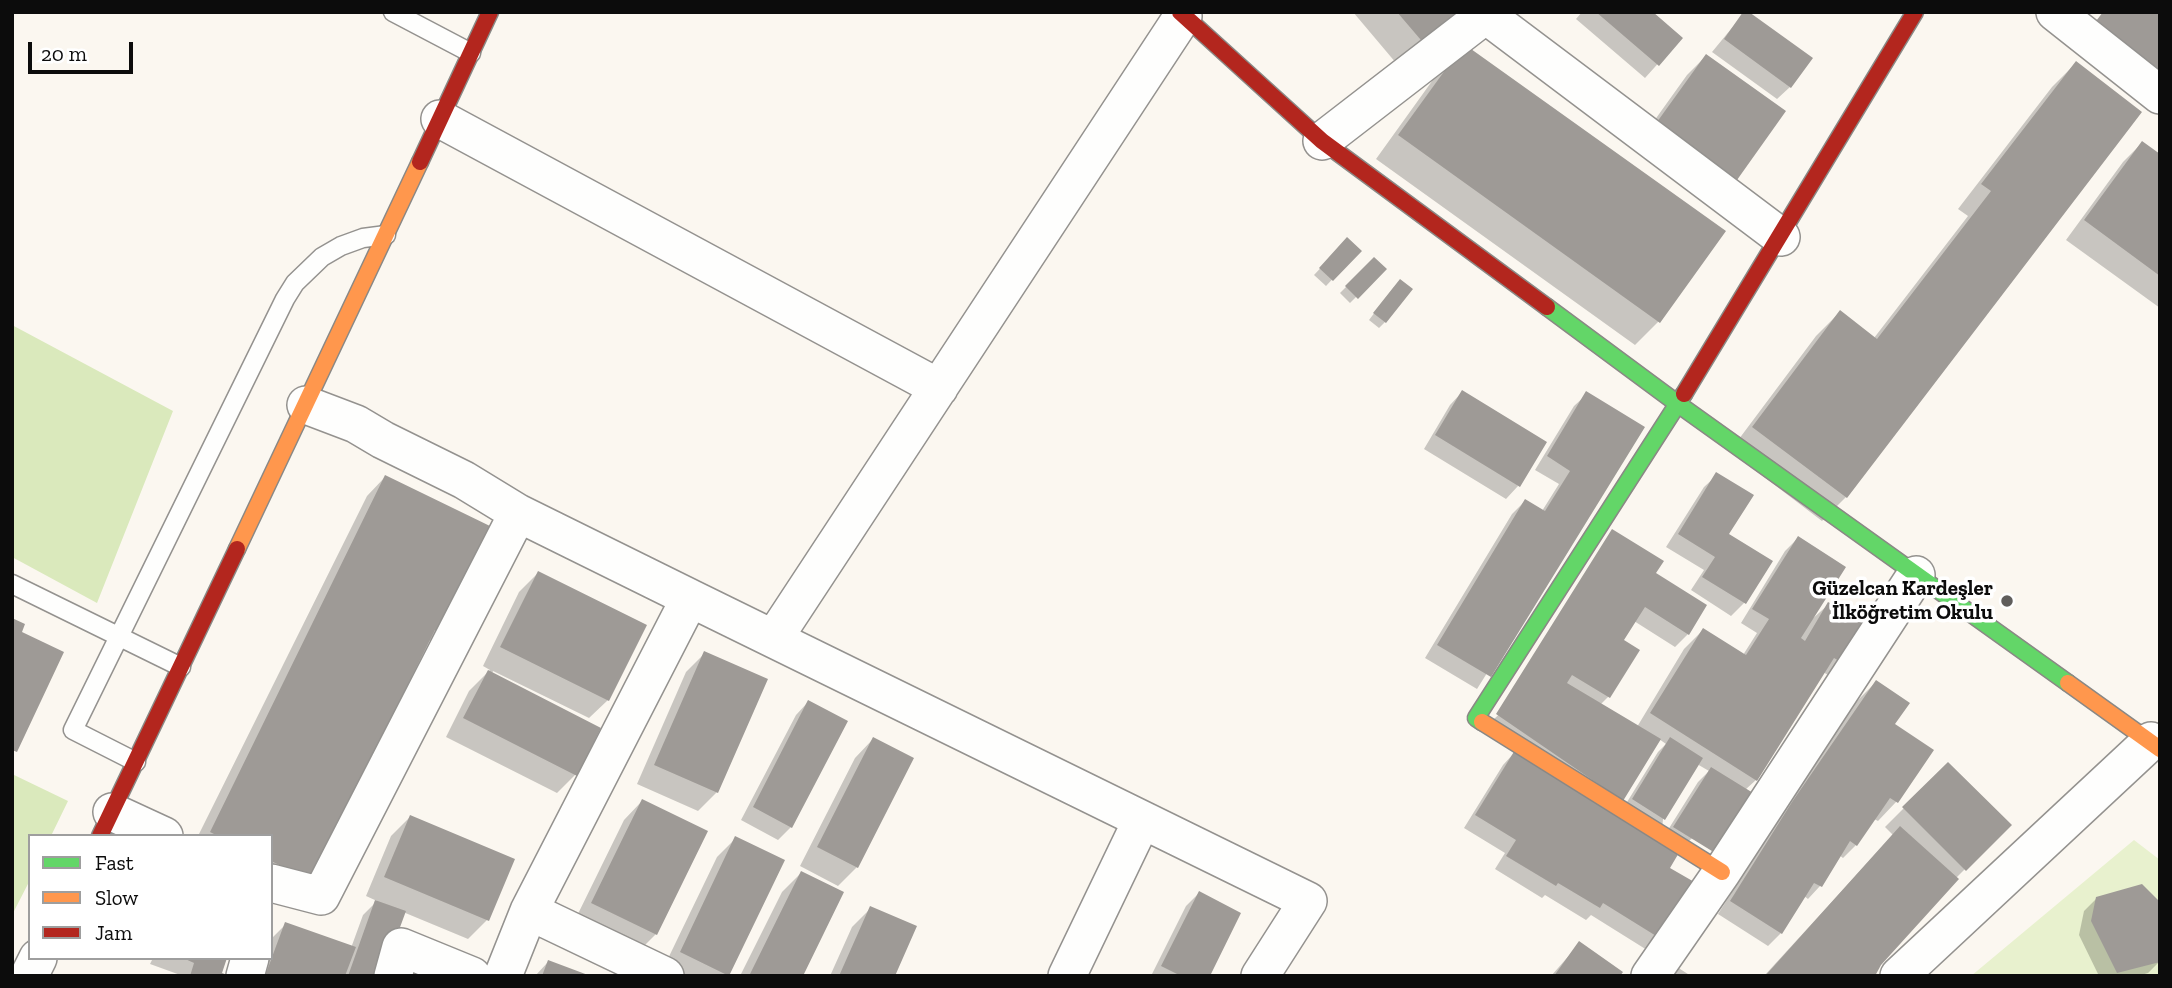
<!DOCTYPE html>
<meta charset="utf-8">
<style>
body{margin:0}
#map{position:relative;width:2172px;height:988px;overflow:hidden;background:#fbf7f0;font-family:"Zilla Slab",serif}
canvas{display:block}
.frame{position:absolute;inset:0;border:14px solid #0c0c0c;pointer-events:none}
.legend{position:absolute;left:28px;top:834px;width:245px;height:126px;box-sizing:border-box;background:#fff;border:2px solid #9e9e9e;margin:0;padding:9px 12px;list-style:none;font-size:21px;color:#0c0c0c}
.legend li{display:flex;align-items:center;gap:14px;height:35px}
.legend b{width:35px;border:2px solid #9e9e9e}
.scale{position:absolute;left:28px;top:42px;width:105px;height:32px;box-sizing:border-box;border:4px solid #0c0c0c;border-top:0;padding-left:9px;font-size:21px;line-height:24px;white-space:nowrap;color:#0c0c0c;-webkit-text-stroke:5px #fff;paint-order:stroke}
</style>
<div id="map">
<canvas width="2172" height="988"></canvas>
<div class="frame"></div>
<ul class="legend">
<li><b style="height:9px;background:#63d668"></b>Fast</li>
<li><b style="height:9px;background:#ff974d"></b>Slow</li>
<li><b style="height:9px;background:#b3261e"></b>Jam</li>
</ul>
<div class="scale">20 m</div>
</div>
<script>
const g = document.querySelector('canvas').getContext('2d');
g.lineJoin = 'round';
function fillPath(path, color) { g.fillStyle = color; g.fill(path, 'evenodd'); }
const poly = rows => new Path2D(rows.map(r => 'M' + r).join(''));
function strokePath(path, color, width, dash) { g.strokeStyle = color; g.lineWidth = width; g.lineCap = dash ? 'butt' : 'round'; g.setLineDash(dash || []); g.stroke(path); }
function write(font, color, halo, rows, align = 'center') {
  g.font = font + ' "Zilla Slab",serif'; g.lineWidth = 7; g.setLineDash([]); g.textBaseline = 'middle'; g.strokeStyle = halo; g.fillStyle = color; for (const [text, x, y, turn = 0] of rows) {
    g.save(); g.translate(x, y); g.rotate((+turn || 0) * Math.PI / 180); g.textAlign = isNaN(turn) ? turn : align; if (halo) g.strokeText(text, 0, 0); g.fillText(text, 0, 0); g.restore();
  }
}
fillPath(poly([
 [2134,840,2160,860,2160,976,1971,976]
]), '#e8f1ce');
fillPath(poly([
 [12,325,173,411,97,603,12,557],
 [12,774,68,801,51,836,30,836,30,880,12,915]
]), '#dae9bc');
fillPath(poly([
 [1353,12,1491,12,1407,76],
 [1582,12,1650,12,1681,38,1645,78,1576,19],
 [1745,12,1790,87,1777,99,1712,52],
 [1464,46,1659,321,1635,345,1376,159,1440,70],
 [1706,56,1735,178,1716,197,1639,142,1687,75],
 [2076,63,1846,497,1822,521,1730,451,1816,336,1840,312,1874,338,1968,216,1958,209,2052,87],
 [2142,143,2160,156,2160,308,2066,240,2123,162],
 [1347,240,1359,251,1326,286,1314,275],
 [1374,259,1384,269,1350,303,1340,293],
 [1394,287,1385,322,1379,328,1369,320],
 [1462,392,1518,486,1506,499,1424,449,1450,405],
 [1587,394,1642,427,1477,689,1425,658,1512,514,1525,501,1542,511,1559,484,1535,470,1574,406],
 [1717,475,1727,535,1770,562,1744,603,1731,616,1691,590,1704,570,1666,547,1704,487],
 [385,477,439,632,425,645,271,897,271,836,198,836,367,496],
 [1798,538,1811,620,1829,604,1841,662,1828,675,1823,672,1756,780,1678,851,1667,868,1693,884,1647,950,1591,915,1586,920,1545,895,1542,898,1495,869,1505,853,1464,828,1503,765,1515,752,1484,728,1654,574,1688,634,1675,647,1634,621,1621,641,1608,697,1600,705,1637,727,1684,649,1703,630,1743,655,1757,633,1741,623,1785,551],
 [1659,739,1666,744,1658,752,1619,815,1621,800],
 [1697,764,1709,771,1698,782,1661,841,1663,819],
 [538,573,608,700,589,718,493,671,492,674,576,774,557,793,446,737,469,691,490,670,483,666,519,592],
 [705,653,717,792,698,811,637,784,686,672],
 [1876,682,1893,724,1932,751,1896,802,1878,821,1874,819,1856,845,1843,858,1839,855,1820,886,1808,899,1804,896,1781,933,1768,946,1718,914,1808,773,1857,701],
 [808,702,791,827,778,840,741,820,796,715],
 [873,739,857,867,838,886,800,866,855,758],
 [1948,764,2009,825,1956,878,1880,964,1873,976,1764,976,1893,835,1885,827],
 [642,801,656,934,637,953,574,922,624,820],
 [410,817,487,920,468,939,403,912,380,976,259,976,265,958,271,958,273,937,286,924,351,948,363,915,377,901,366,896,391,836],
 [735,839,727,975,671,976,662,971,717,857],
 [801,873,801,976,740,976,782,892],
 [1199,893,1208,976,1151,976,1186,906],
 [2097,898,2160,961,2148,973,2138,976,2099,976,2079,935,2084,911],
 [871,908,893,976,830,976,852,927],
 [1580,943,1618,976,1551,976],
 [153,958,225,958,220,973,226,976,183,976,150,964],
 [548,962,584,976,535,976],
 [1677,967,1691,976,1668,976]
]), '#0003');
fillPath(poly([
 [1397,12,1486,12,1432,53],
 [1596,12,1653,12,1683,38,1659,66],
 [1743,12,1749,12,1813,58,1791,88,1724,39],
 [2103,12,2160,12,2160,77,2093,25],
 [1464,44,1726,231,1660,323,1398,135],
 [1706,54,1786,111,1737,180,1657,122],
 [2076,61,2142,112,1847,498,1752,427,1840,310,1877,339,1991,191,1981,184],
 [2142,141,2160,154,2160,276,2084,220],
 [1347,237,1362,251,1333,281,1319,268],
 [1374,257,1387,269,1358,299,1345,286],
 [1400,279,1413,289,1386,323,1373,313],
 [1462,390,1547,442,1520,487,1435,435],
 [1586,391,1645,427,1491,677,1437,645,1525,499,1545,511,1570,471,1547,456],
 [1716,472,1754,495,1729,534,1773,561,1746,604,1702,577,1715,557,1678,534],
 [385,475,492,527,440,633,435,630,375,751,316,883,271,861,271,836,218,836,210,832],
 [1612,529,1664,561,1656,573,1707,605,1689,635,1645,607,1624,640,1640,650,1610,698,1572,675,1567,683,1661,739,1623,801,1496,714],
 [1798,536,1846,567,1801,638,1805,641,1828,602,1866,624,1843,663,1834,658,1757,781,1650,713,1703,628,1746,655,1769,619,1752,609],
 [538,571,647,625,609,701,500,647],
 [12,618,25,624,22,632,64,652,17,752,12,750],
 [704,651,768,679,718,793,654,765],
 [488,670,601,728,577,776,463,718],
 [1876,680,1910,703,1895,724,1934,750,1898,803,1890,798,1857,846,1850,841,1822,887,1814,883,1782,934,1730,901,1792,802],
 [808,700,848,721,792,828,753,807],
 [873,737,914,758,858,868,817,847],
 [1670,737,1703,758,1665,820,1632,799],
 [1515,750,1680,851,1670,868,1696,883,1661,939,1603,903,1600,908,1558,883,1556,886,1506,856,1516,840,1475,815],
 [1948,762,2012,825,1966,871,1902,807],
 [1711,767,1758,796,1720,856,1673,827],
 [642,799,708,831,657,935,591,903],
 [410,815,515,859,489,921,384,877],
 [1900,826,1959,879,1881,965,1875,976,1765,976],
 [735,836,785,860,729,976,680,952],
 [801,871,844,892,803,976,753,976,750,974],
 [2142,884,2160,902,2160,962,2117,973,2091,921,2096,897],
 [1199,891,1241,913,1210,976,1181,976,1161,966],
 [375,900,406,911,385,968,382,976,348,976],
 [870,906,917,926,895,976,839,976],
 [285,922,356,947,345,976,265,976],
 [1579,941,1623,972,1620,976,1554,976],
 [183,958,227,958,222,973,230,976,190,976,194,963],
 [548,960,588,975,588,976,542,976]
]), '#9e9a96');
const lane = poly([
 [393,12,471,53],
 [12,584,181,667],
 [136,762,73,730,285,299,295,283,322,257,341,246,363,238,386,235]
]);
const street = poly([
 [2055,12,2160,95],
 [1486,15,1781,237],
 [440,119,939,388],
 [1322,141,1489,12],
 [306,405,356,424,383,440,464,480,518,513,690,598,529,911,503,976],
 [690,598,1308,901,1260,976],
 [774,638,1183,16],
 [112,812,164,836],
 [271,883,321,896,518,513],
 [529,911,665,976],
 [29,976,38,958],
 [245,976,250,958],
 [393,976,401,947,472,976],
 [1067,976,1142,820],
 [1650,976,1722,872,1916,575],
 [1899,976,2151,741]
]);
const fast = poly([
 [1547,307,1678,404,2068,683],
 [1482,722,1476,718,1684,394]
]);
const slow = poly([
 [237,549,420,162],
 [2068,683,2160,749],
 [1482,722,1722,872]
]);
const jam = poly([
 [1180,12,1322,141,1547,307],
 [420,162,490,12],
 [1684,394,1915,12],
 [100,836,237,549]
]);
strokePath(lane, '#94928f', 21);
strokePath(street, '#94928f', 40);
strokePath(fast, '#8a8885', 19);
strokePath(slow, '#8a8885', 19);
strokePath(jam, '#8a8885', 19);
strokePath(lane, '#fefefd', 18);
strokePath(street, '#fefefd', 37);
strokePath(fast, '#63d668', 16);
strokePath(slow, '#ff974d', 16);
strokePath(jam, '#b3261e', 16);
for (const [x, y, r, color] of [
 [2007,601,7,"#605e5c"]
]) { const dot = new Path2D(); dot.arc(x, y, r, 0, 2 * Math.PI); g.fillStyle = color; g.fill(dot); strokePath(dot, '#fff', 2.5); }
write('bold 21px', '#0c0c0c', '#fff', [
 ["Güzelcan Kardeşler",1993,589],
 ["İlköğretim Okulu",1993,613]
], 'right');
</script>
